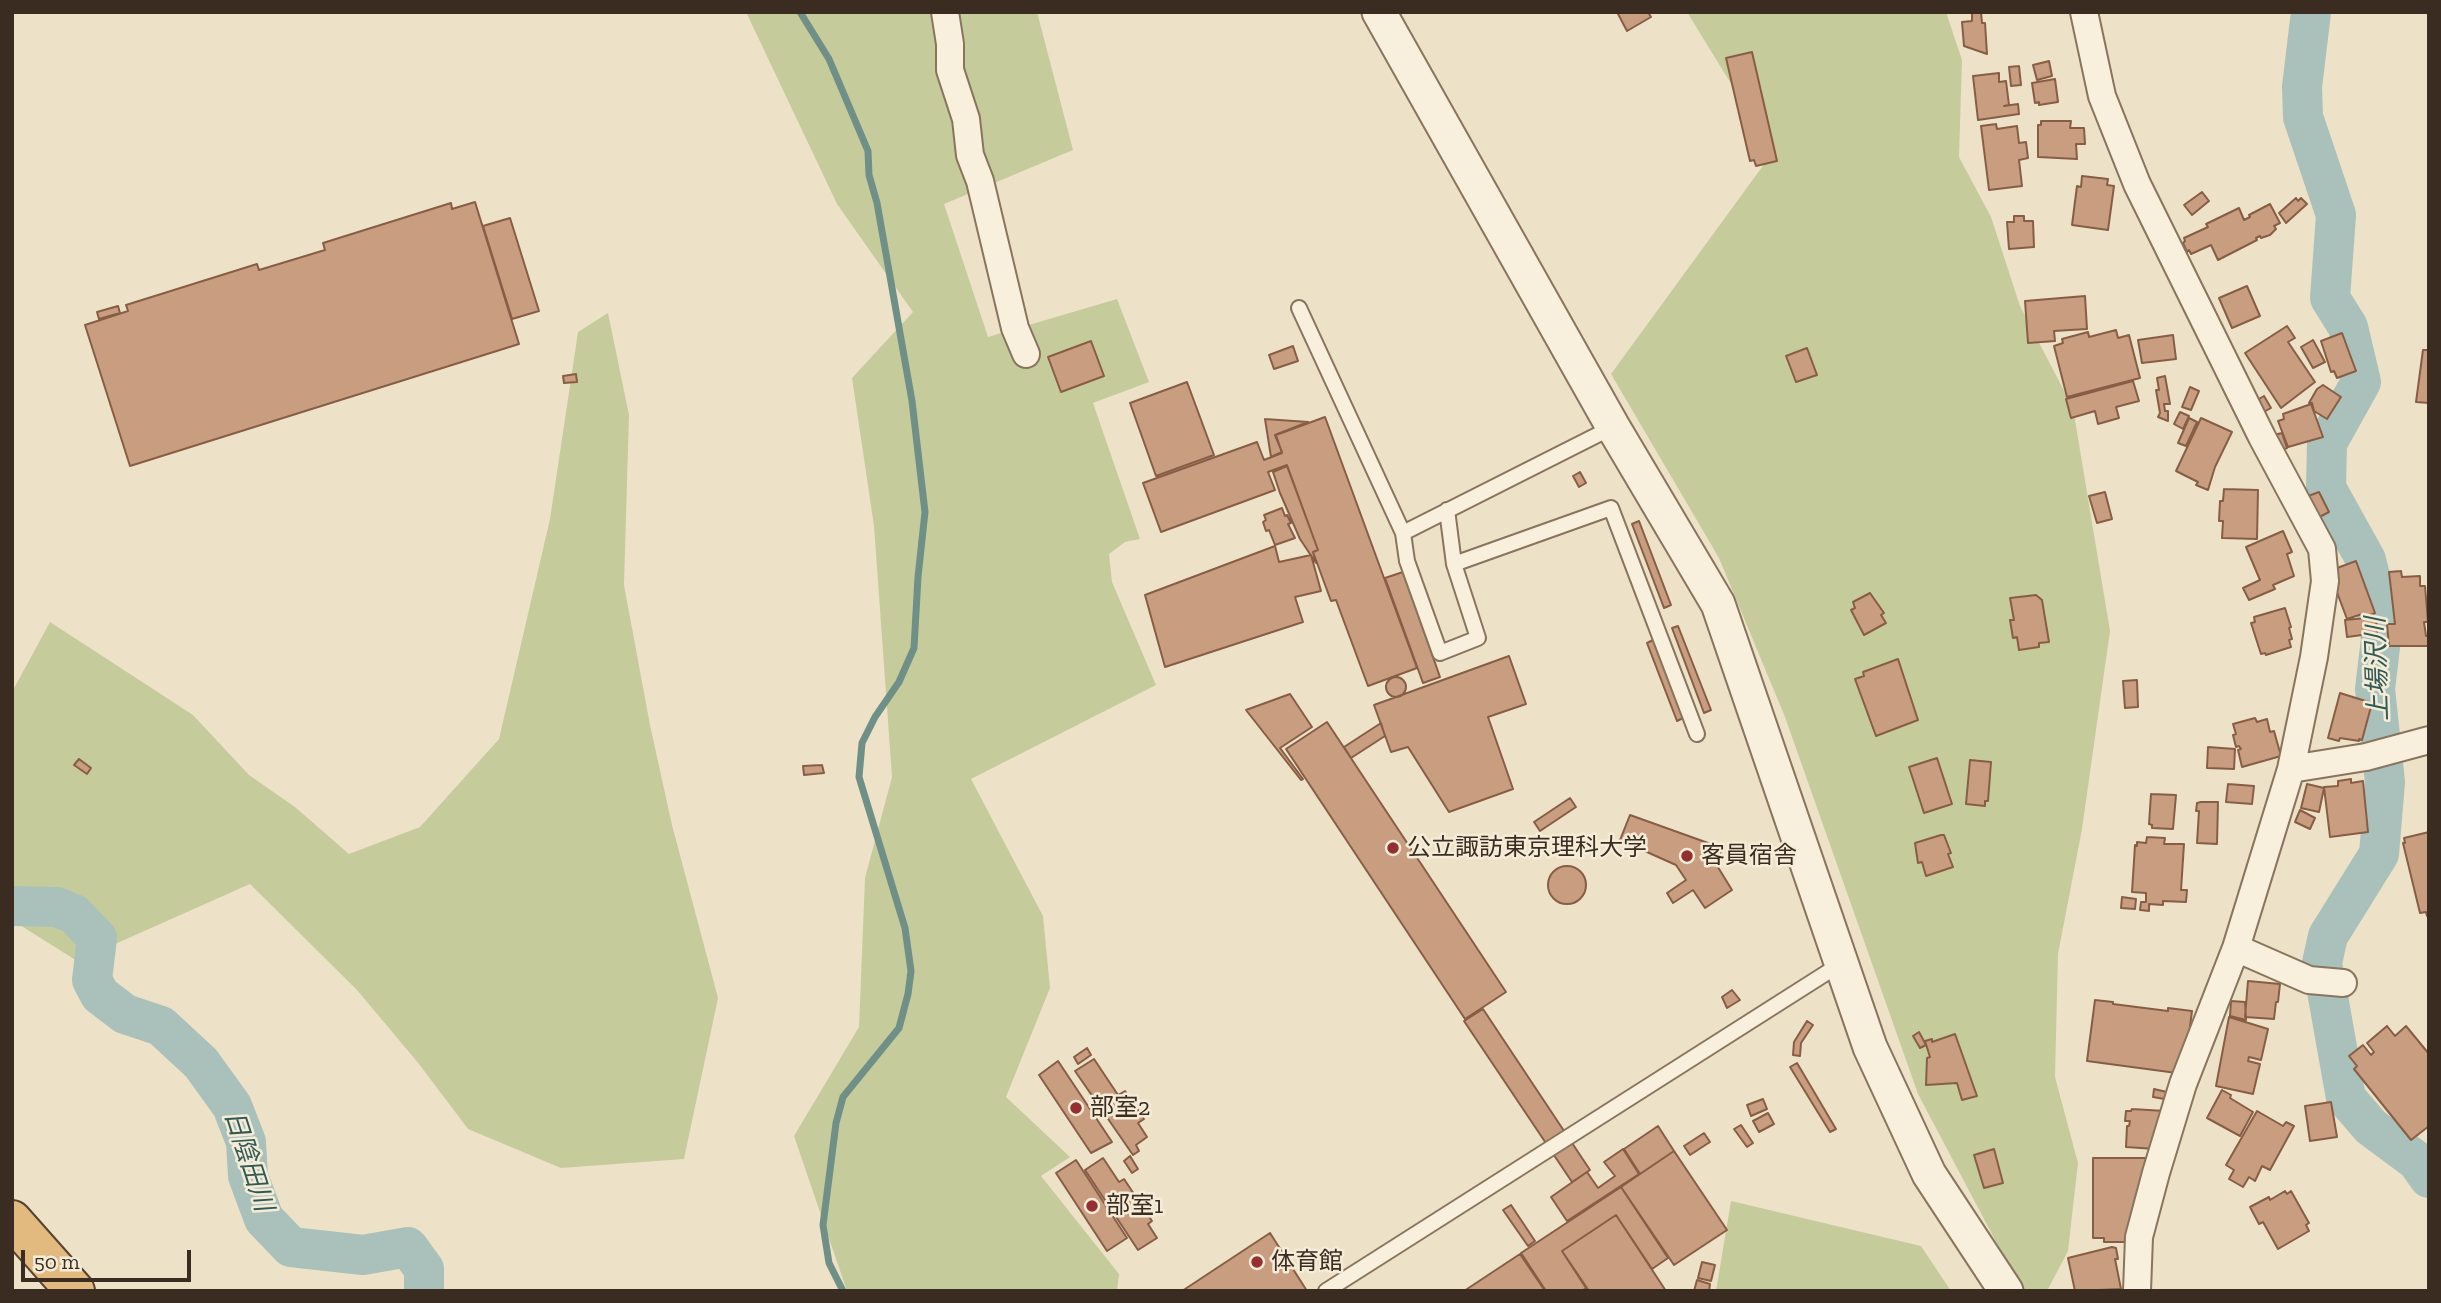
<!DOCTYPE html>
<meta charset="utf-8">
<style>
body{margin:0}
#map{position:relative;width:2441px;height:1303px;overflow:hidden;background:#ede2c8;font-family:"Zilla Slab",serif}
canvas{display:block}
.frame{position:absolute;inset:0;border:14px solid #3a2c21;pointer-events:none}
.scale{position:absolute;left:21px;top:1250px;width:170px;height:32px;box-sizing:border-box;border:4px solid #3a2c21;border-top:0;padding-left:9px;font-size:21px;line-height:24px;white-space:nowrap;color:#3a2c21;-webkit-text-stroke:5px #f5ecd8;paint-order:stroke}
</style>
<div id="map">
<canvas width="2441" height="1303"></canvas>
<div class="frame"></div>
<div class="scale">50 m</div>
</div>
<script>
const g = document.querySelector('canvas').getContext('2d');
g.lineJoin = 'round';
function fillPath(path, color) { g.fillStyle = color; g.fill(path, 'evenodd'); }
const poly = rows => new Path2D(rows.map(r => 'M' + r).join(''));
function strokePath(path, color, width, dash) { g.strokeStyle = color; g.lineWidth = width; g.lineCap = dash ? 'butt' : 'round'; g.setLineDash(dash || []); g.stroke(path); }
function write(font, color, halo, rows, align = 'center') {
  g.font = font + ' "Zilla Slab","Noto Sans JP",serif'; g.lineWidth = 5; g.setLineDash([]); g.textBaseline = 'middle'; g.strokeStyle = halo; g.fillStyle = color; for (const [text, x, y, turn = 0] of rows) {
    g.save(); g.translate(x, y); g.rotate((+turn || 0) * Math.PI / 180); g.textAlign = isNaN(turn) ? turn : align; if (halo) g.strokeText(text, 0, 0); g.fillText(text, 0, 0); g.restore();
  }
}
fillPath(poly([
 [746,12,1037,12,1073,150,944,204,988,337,1117,299,1149,382,1093,403,1140,539,1125,542,1109,554,1112,582,1156,685,971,779,1043,916,1050,988,1006,1097,1070,1157,1041,1176,1119,1274,1117,1291,847,1291,794,1136,859,1027,865,878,892,777,874,526,852,378,913,312,837,204],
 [1687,12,1946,12,1962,60,1959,157,1991,217,2020,306,2073,408,2110,631,2082,829,2058,954,2055,1077,2078,1163,2068,1251,2047,1291,2022,1291,1918,1094,1785,717,1719,558,1611,374,1773,152],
 [608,313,629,415,624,585,650,725,672,825,718,998,684,1159,561,1168,468,1129,419,1064,357,990,250,884,77,961,12,920,12,692,50,622,193,715,249,775,295,807,349,854,420,827,499,739,550,519,578,332],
 [1731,1201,1921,1246,1951,1291,1716,1291]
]), '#c6cb9c');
strokePath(poly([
 [800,12,829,59,868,151,869,175,877,203,912,401,925,512,918,577,914,648,899,682,875,717,862,743,859,777,905,928,911,971,908,994,899,1028,843,1097,836,1123,823,1225,829,1263,843,1291]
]), '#709087', 7);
strokePath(poly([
 [2311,12,2302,87,2303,117,2336,215,2330,298,2348,327,2361,382,2327,443,2326,488,2366,560,2373,588,2381,639,2375,689,2385,782,2379,854,2328,936,2322,963,2346,1098,2371,1127,2417,1161,2429,1178],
 [12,906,57,907,74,914,97,938,92,980,100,995,125,1014,161,1026,201,1063,232,1106,246,1142,248,1176,264,1219,291,1247,363,1255,408,1247,424,1269,424,1291]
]), '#a9c1ba', 40);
const building = poly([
 [1617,12,1648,12,1651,17,1627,31,1617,12],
 [1981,12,1982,23,1985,23,1987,54,1964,46,1962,22,1972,21,1972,13,1981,12],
 [1752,52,1777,161,1756,166,1754,160,1750,161,1726,58,1752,52],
 [2049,61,2052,76,2037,80,2033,65,2049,61],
 [2019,66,2021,85,2011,86,2009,67,2019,66],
 [1999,73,1999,82,2006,81,2009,105,2004,106,2018,104,2019,114,1978,120,1973,76,1999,73],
 [2055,79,2058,102,2039,105,2039,102,2035,103,2032,83,2055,79],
 [2041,121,2071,121,2070,128,2084,128,2085,144,2076,144,2077,159,2038,157,2038,125,2041,125,2041,121],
 [1996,124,1997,129,2017,126,2019,143,2026,142,2028,158,2019,160,2022,186,1989,190,1981,126,1996,124],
 [2082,176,2108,179,2107,185,2114,186,2108,230,2072,225,2077,186,2081,187,2082,176],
 [2202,192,2209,201,2192,215,2184,205,2202,192],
 [2296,198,2298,201,2301,198,2307,204,2286,223,2279,213,2296,198],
 [475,202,519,344,130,466,85,325,128,311,126,305,257,264,259,270,325,250,323,243,451,203,452,209,475,202],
 [2270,204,2280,223,2274,226,2276,229,2270,235,2261,238,2260,236,2256,238,2257,240,2218,260,2211,245,2191,254,2189,250,2187,252,2183,243,2185,241,2184,238,2208,227,2206,224,2239,208,2244,220,2250,217,2249,215,2270,204],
 [2014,216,2024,216,2024,221,2033,221,2034,247,2009,249,2007,222,2014,222,2014,216],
 [510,218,539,311,512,319,483,226,510,218],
 [2247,286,2260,316,2232,328,2219,298,2247,286],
 [2085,296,2087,329,2054,331,2055,341,2028,343,2025,301,2085,296],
 [118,306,120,313,99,319,97,312,118,306],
 [2287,326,2295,338,2288,342,2315,382,2281,408,2245,353,2287,326],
 [2116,330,2118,338,2129,335,2140,378,2067,397,2054,346,2063,343,2062,339,2088,332,2089,337,2116,330],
 [2342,333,2356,371,2337,378,2334,371,2331,372,2321,341,2342,333],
 [2173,335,2176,359,2142,363,2138,340,2173,335],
 [2313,340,2325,362,2313,368,2301,347,2313,340],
 [1091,341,1104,376,1061,392,1048,357,1091,341],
 [1293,346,1298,361,1274,369,1269,355,1293,346],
 [1807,348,1817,375,1796,382,1786,356,1807,348],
 [2423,350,2429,350,2429,403,2416,402,2423,350],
 [576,374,577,382,564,383,563,376,576,374],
 [2165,376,2170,404,2164,404,2165,411,2168,411,2168,421,2158,417,2160,413,2156,390,2159,390,2157,378,2165,376],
 [2133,381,2139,401,2116,407,2119,418,2098,424,2095,411,2071,418,2066,399,2133,381],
 [1187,382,1214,455,1156,476,1130,403,1187,382],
 [2323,385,2341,397,2327,419,2314,411,2312,403,2309,403,2317,389,2323,385],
 [2190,387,2199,391,2191,410,2182,407,2190,387],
 [2264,396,2271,408,2262,413,2257,400,2264,396],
 [2311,404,2323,437,2288,447,2278,421,2284,419,2283,414,2311,404],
 [2180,412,2189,416,2183,429,2174,424,2180,412],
 [1325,417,1417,668,1368,686,1336,600,1331,601,1313,552,1318,550,1287,465,1268,472,1275,490,1161,532,1143,483,1257,442,1264,460,1282,453,1276,435,1325,417],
 [2189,418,2197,422,2186,446,2178,443,2189,418],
 [2201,418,2232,432,2215,467,2208,490,2196,485,2198,482,2176,471,2201,418],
 [1265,419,1308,422,1275,435,1282,452,1271,457,1265,419],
 [2282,433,2287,448,2279,451,2274,435,2282,433],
 [1287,466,1318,550,1313,552,1316,563,1300,539,1280,493,1273,472,1287,466],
 [1580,472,1586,483,1579,487,1573,476,1580,472],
 [2224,489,2258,490,2257,539,2222,538,2223,521,2219,521,2220,501,2223,501,2224,489],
 [2105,492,2112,519,2097,523,2089,496,2105,492],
 [2319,492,2329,512,2306,524,2295,501,2319,492],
 [1282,508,1285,516,1287,515,1291,523,1288,524,1295,538,1275,545,1269,530,1266,531,1263,522,1266,520,1264,515,1282,508],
 [1639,521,1671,605,1664,608,1632,524,1639,521],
 [2283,531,2292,552,2287,554,2294,576,2273,585,2275,589,2249,600,2243,588,2260,580,2246,547,2283,531],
 [1275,546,1279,562,1311,555,1321,591,1295,597,1303,622,1165,667,1145,595,1275,546],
 [2356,561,2375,613,2363,618,2362,614,2347,619,2329,571,2356,561],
 [2401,571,2402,577,2420,576,2420,586,2425,586,2428,622,2424,622,2426,636,2429,636,2429,646,2389,646,2387,624,2395,624,2389,572,2401,571],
 [1403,572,1440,677,1423,683,1385,578,1403,572],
 [1870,593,1884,613,1881,615,1886,623,1864,635,1851,610,1855,608,1853,602,1870,593],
 [2036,595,2042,600,2049,642,2039,643,2039,647,2019,650,2017,637,2013,638,2010,620,2014,620,2010,598,2036,595],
 [2285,608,2291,627,2289,628,2292,639,2289,640,2291,647,2266,655,2265,653,2261,654,2251,623,2255,622,2254,617,2285,608],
 [2376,617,2377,633,2347,637,2345,620,2376,617],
 [1678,626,1711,710,1704,713,1672,628,1678,626],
 [1653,640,1683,718,1677,721,1647,643,1653,640],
 [1509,656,1526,704,1488,717,1513,789,1449,812,1408,747,1391,752,1374,705,1509,656],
 [1898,659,1918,720,1876,736,1855,679,1864,676,1863,672,1898,659],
 '1386 687a10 10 0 1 1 20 0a10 10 0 1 1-20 0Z',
 [2137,680,2138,707,2125,708,2123,681,2137,680],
 [2340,693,2372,703,2362,740,2359,739,2359,741,2340,738,2339,741,2328,738,2340,693],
 [1290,694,1312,727,1280,748,1303,779,1301,780,1246,710,1290,694],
 [2255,718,2257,722,2267,719,2270,732,2274,731,2281,756,2242,767,2238,750,2241,749,2239,746,2236,747,2233,735,2236,734,2233,724,2255,718],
 [1327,722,1506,992,1465,1019,1286,749,1327,722],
 [1381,723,1385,736,1351,758,1344,747,1381,723],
 [2208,747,2235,749,2234,769,2207,768,2208,747],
 [1937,758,1952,804,1924,813,1909,767,1937,758],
 [79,759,91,768,87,774,74,765,79,759],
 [1970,760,1991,762,1988,801,1985,801,1985,806,1966,804,1970,760],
 [822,765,824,773,804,775,803,766,822,765],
 [2351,779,2351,783,2363,781,2368,832,2330,837,2324,787,2338,786,2338,781,2351,779],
 [2228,784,2254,786,2252,804,2226,802,2228,784],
 [2307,784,2324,788,2319,812,2301,808,2307,784],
 [2151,794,2176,795,2173,829,2152,828,2152,825,2149,824,2151,794],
 [1570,798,1576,807,1540,831,1534,822,1570,798],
 [2201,802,2218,802,2217,844,2197,843,2199,811,2196,811,2197,803,2201,802],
 [2300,810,2315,818,2310,829,2295,822,2300,810],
 [1630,815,1722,848,1716,864,1732,890,1705,908,1693,890,1673,903,1667,893,1686,880,1676,865,1620,840,1630,815],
 [2429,832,2429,916,2427,916,2426,912,2420,913,2403,843,2405,843,2404,838,2429,832],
 [1941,835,1944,835,1951,853,1948,854,1953,867,1926,876,1922,862,1918,863,1915,843,1941,835],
 [2147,837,2165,838,2164,844,2184,844,2181,890,2187,890,2186,902,2163,901,2163,905,2149,904,2149,911,2140,910,2141,902,2146,902,2146,893,2132,892,2135,845,2137,846,2137,842,2146,843,2147,837],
 '1548 885a19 19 0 1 1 38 0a19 19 0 1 1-38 0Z',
 [2122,897,2136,899,2135,909,2121,908,2122,897],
 [2248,981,2280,984,2278,1002,2276,1002,2274,1019,2245,1017,2248,981],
 [1732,990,1740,1000,1727,1008,1722,997,1732,990],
 [2095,1000,2113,1002,2113,1004,2168,1011,2168,1008,2192,1011,2184,1074,2087,1061,2095,1000],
 [2231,1001,2245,1002,2246,1020,2230,1016,2231,1001],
 [1483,1009,1590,1170,1572,1182,1464,1021,1483,1009],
 [2229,1017,2268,1029,2261,1060,2249,1057,2248,1061,2260,1064,2253,1094,2216,1086,2229,1017],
 [1807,1021,1813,1025,1801,1043,1800,1056,1793,1055,1794,1042,1807,1021],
 [2387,1026,2395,1036,2406,1026,2429,1054,2429,1126,2411,1140,2354,1069,2357,1066,2349,1056,2363,1045,2371,1055,2374,1052,2367,1043,2387,1026],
 [1919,1032,1926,1045,1920,1048,1913,1036,1919,1032],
 [1955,1034,1977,1096,1962,1100,1957,1083,1926,1085,1927,1058,1930,1057,1925,1041,1932,1039,1932,1042,1955,1034],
 [1087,1048,1091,1055,1078,1064,1074,1057,1087,1048],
 [1094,1059,1118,1095,1125,1091,1144,1119,1138,1123,1147,1137,1136,1145,1139,1151,1133,1155,1075,1071,1094,1059],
 [1058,1061,1112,1142,1091,1153,1039,1075,1058,1061],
 [1797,1063,1836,1129,1830,1132,1790,1067,1797,1063],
 [2154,1089,2171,1093,2170,1100,2153,1097,2154,1089],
 [2222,1090,2231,1095,2230,1098,2253,1112,2240,1136,2207,1118,2222,1090],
 [1763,1099,1767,1109,1751,1116,1747,1105,1763,1099],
 [2331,1102,2337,1137,2310,1141,2305,1106,2331,1102],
 [2132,1109,2165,1111,2155,1149,2126,1147,2127,1126,2129,1126,2130,1121,2125,1121,2126,1111,2131,1111,2132,1109],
 [2257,1111,2283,1126,2286,1122,2294,1126,2270,1170,2262,1166,2255,1181,2249,1177,2243,1187,2229,1179,2234,1170,2226,1165,2257,1111],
 [1768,1113,1774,1124,1759,1132,1753,1121,1768,1113],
 [1741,1125,1753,1143,1747,1147,1734,1129,1741,1125],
 [1658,1126,1674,1151,1640,1174,1624,1149,1658,1126],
 [1704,1133,1710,1142,1690,1155,1684,1146,1704,1133],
 [1623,1149,1639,1174,1567,1221,1551,1197,1587,1172,1598,1188,1615,1176,1604,1162,1623,1149],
 [1994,1149,2003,1183,1984,1188,1974,1155,1994,1149],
 [1674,1151,1727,1230,1674,1265,1621,1187,1674,1151],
 [1130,1156,1138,1169,1132,1173,1124,1161,1130,1156],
 [1103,1158,1119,1182,1124,1179,1152,1221,1148,1224,1157,1238,1138,1250,1085,1170,1103,1158],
 [2093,1158,2148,1158,2142,1242,2104,1242,2104,1238,2093,1238,2093,1158],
 [1076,1160,1127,1238,1107,1251,1056,1173,1076,1160],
 [1621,1187,1668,1258,1652,1269,1616,1215,1562,1251,1586,1288,1582,1291,1546,1291,1521,1253,1621,1187],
 [2285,1191,2287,1194,2291,1191,2309,1223,2306,1225,2309,1231,2278,1249,2263,1222,2259,1224,2250,1207,2269,1197,2270,1200,2285,1191],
 [1511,1205,1535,1241,1528,1246,1503,1210,1511,1205],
 [1616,1215,1666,1291,1589,1291,1562,1251,1616,1215],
 [1270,1233,1307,1291,1182,1291,1270,1233],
 [2112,1247,2116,1248,2118,1259,2115,1259,2121,1289,2075,1291,2068,1258,2112,1247],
 [1520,1254,1545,1291,1464,1291,1520,1254],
 [1702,1262,1715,1265,1711,1281,1698,1278,1702,1262],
 [1697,1280,1710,1284,1709,1291,1694,1291,1697,1280]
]);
fillPath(building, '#c99d80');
strokePath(building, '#875e45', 2);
const service = poly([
 [1299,308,1403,533,1407,561,1440,653,1478,638,1454,564,1447,510],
 [1403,533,1613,427],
 [1454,564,1611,508,1697,734],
 [1326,1291,1842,963]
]);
const minor = poly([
 [945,12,950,44,950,70,966,119,970,155,980,181,1015,328,1026,354],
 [2084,12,2102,96,2137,184,2262,437,2322,549,2325,581,2314,657,2291,769,2236,948,2183,1084,2156,1173,2139,1237,2137,1291],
 [2291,769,2366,757,2429,740],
 [2236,948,2309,980,2343,983]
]);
const tertiary = poly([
 [1379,12,1613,427,1718,604,1870,1047,1929,1174,2006,1291]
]);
const trunk = poly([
 [12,1220,75,1291]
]);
strokePath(service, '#89745e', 18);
strokePath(minor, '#89745e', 30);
strokePath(tertiary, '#89745e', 37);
strokePath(trunk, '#574232', 42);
strokePath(service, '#f8efdc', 14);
strokePath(minor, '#f8efdc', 26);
strokePath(tertiary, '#f8efdc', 33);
strokePath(trunk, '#e2ba80', 38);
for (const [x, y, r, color] of [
 [1393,848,7,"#953032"],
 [1687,856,7,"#953032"],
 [1076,1108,7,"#953032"],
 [1092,1206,7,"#953032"],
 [1257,1262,7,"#953032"]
]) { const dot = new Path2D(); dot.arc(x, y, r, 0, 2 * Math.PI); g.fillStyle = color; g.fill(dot); strokePath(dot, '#f5ecd8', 2.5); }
write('24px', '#3a2c21', '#f5ecd8', [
 ["公立諏訪東京理科大学",1407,848],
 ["客員宿舎",1701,856],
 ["部室2",1090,1108],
 ["部室1",1106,1206],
 ["体育館",1271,1262]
], 'left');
write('italic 26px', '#315955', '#f5ecd8', [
 ["上場沢川",2378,669,-92],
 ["日陰田川",248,1161,72]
]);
</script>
